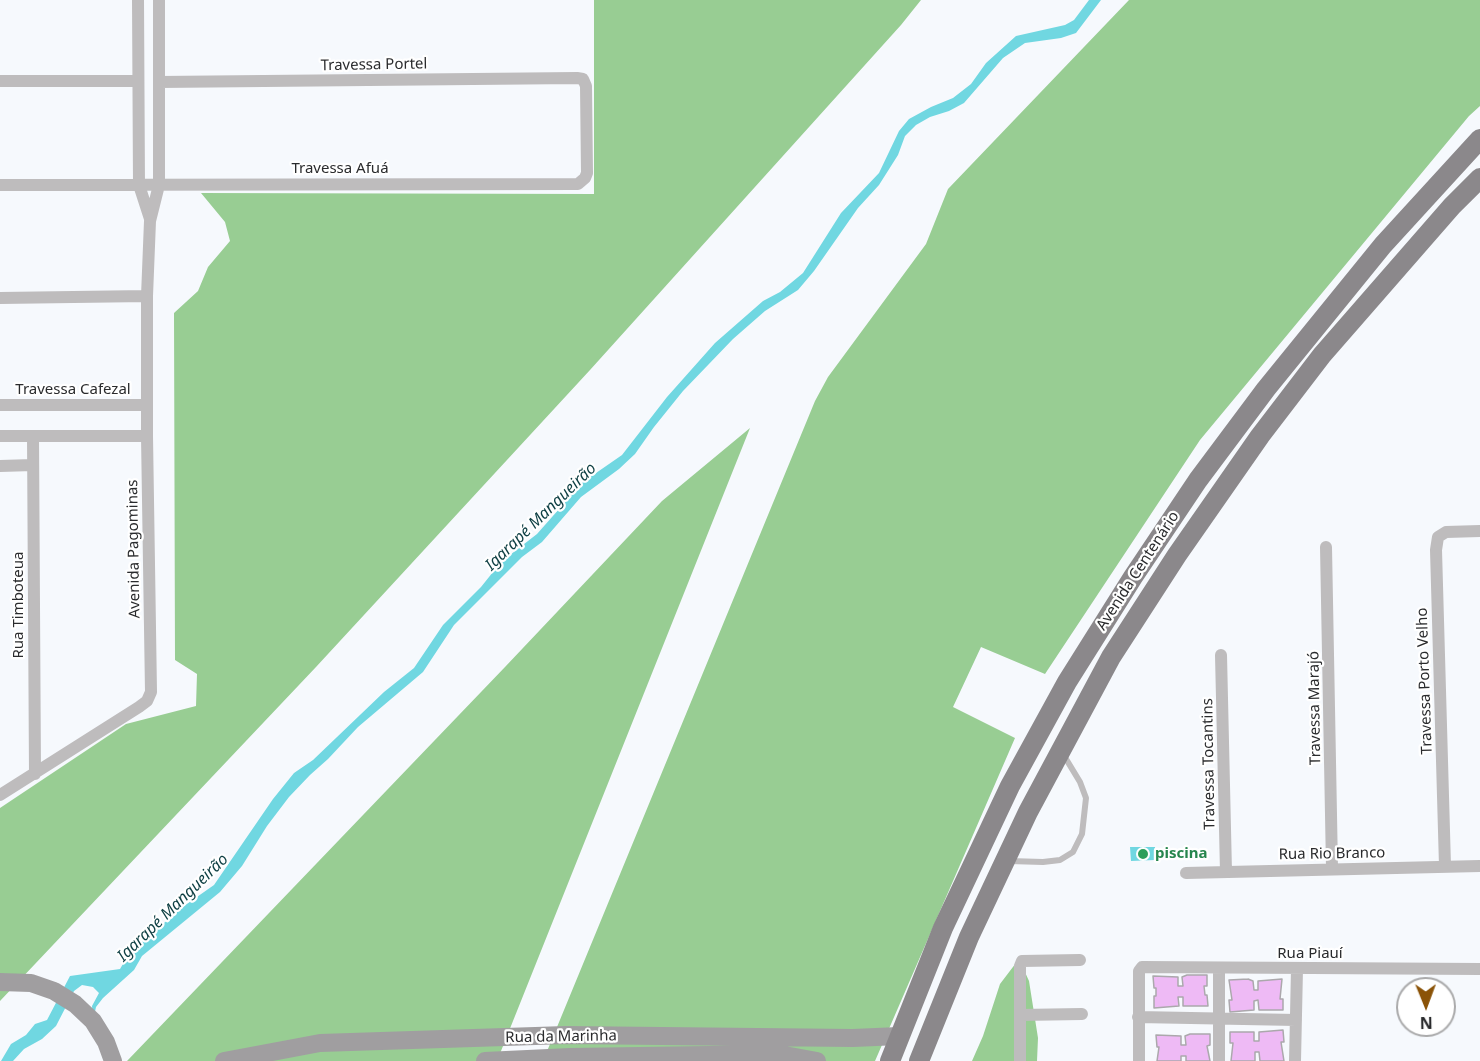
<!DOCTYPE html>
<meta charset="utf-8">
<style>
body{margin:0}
#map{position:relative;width:1480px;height:1061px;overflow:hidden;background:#f6f9fd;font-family:"Noto Sans",sans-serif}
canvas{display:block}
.north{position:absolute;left:1396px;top:977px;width:60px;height:60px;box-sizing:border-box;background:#fff;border:2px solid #aaaaab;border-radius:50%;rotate:179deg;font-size:16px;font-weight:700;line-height:24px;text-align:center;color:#2a2b2d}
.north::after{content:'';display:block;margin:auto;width:21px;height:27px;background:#8b5307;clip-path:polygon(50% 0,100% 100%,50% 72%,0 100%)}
</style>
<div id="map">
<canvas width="1480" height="1061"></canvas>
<div class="north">N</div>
</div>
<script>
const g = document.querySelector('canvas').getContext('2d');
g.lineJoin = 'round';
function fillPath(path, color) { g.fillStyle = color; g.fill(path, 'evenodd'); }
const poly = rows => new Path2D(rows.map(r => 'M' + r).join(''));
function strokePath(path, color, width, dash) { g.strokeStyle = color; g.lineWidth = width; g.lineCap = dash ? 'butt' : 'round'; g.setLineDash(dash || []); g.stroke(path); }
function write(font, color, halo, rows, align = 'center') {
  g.font = font + ' "Noto Sans",sans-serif'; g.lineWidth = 4.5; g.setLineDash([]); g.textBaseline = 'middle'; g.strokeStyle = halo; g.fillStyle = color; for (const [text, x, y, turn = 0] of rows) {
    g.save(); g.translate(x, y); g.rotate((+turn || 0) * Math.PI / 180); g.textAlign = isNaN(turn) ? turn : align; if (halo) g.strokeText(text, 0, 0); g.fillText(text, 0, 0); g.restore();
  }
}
fillPath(poly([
 [594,0,921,0,901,25,590,370,316,667,0,1001,0,808,126,724,196,706,197,674,175,660,174,313,198,291,208,267,230,241,225,222,201,193,594,194],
 [1129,0,1480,0,1480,106,1469,116,1200,440,1045,674,981,647,953,707,1015,738,875,1061,543,1061,815,401,828,377,926,244,948,189],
 [750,428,497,1061,127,1061,505,667,662,501],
 [1019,959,1029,981,1038,1038,1037,1061,972,1061,983,1036,1000,984]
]), '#98cd93');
fillPath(poly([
 [1089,0,1101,0,1076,33,1061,38,1025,43,1003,58,964,103,949,111,930,117,916,125,905,136,898,155,879,185,858,208,814,271,798,290,765,311,733,339,683,391,654,427,635,454,619,469,581,497,542,542,522,557,454,625,423,672,358,727,328,759,310,775,289,797,267,826,242,866,220,892,142,956,134,970,103,998,96,1007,93,1021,92,1006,99,993,93,987,82,985,74,991,56,1026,42,1039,24,1049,13,1061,1,1061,11,1044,26,1035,35,1024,47,1020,70,976,120,969,130,952,184,906,214,885,273,799,294,773,313,760,384,692,414,668,443,625,481,587,501,562,537,534,583,482,622,455,667,397,715,343,763,301,780,292,803,273,841,213,879,173,899,131,909,119,931,107,953,98,971,84,986,63,1016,36,1065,25,1074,20],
 [1130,847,1155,847,1155,860,1131,861]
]), '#70d7e1');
const building = poly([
 [1187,975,1207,975,1207,986,1204,986,1205,995,1207,995,1208,1006,1183,1006,1183,997,1178,997,1179,1006,1154,1008,1154,996,1156,996,1156,988,1154,988,1153,976,1178,977,1178,986,1183,986,1182,977,1187,975],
 [1248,979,1253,981,1254,990,1258,990,1258,981,1282,979,1280,999,1283,999,1283,1010,1259,1010,1258,1000,1254,1001,1254,1010,1230,1012,1229,1000,1232,1000,1229,980,1248,979],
 [1283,1030,1284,1042,1281,1042,1284,1061,1260,1061,1259,1052,1255,1052,1255,1061,1231,1061,1233,1043,1230,1043,1230,1032,1254,1032,1254,1041,1259,1041,1259,1032,1283,1030],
 [1190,1034,1210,1034,1210,1045,1207,1046,1210,1061,1186,1061,1186,1056,1181,1056,1181,1061,1157,1061,1159,1047,1157,1047,1156,1035,1181,1036,1181,1045,1186,1045,1185,1036,1190,1034]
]);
fillPath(building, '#eebaf5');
strokePath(building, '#aba8ac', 1.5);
strokePath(poly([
 [1009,861,1043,862,1060,860,1073,852,1082,834,1086,798,1080,782,1063,754]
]), '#bebcbd', 6);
strokePath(poly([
 [138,0,139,185,150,219],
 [0,81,138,81],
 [0,185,578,184,585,178,587,173,586,86,583,79,577,78,159,82],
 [0,298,147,296],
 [0,405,147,405],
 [0,436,147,436],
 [33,436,35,774],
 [0,466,33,465],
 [1326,547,1332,868],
 [1221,655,1226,872],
 [0,795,139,707,147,701,151,692,147,436,147,296,150,221,159,185,159,0],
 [1445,866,1436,550,1438,537,1446,532,1480,531],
 [1186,873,1480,866],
 [1219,968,1219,1061],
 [1020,1015,1082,1014],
 [1138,1017,1296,1020],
 [1020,1061,1020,966,1022,961,1080,960],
 [1139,1061,1139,971,1142,967,1480,969],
 [1295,1061,1297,969]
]), '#bebcbd', 12);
strokePath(poly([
 [0,982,31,983,54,991,75,1004,93,1021,106,1042,113,1061],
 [224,1061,320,1043,566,1035,853,1038,899,1036],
 [485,1061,570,1057,779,1054,817,1061]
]), '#a09ea0', 18);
strokePath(poly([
 [890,1061,943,928,1010,786,1067,682,1133,577,1198,480,1266,389,1383,245,1480,139],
 [919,1061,969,937,1028,812,1111,657,1177,555,1260,436,1322,355,1452,206,1480,178]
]), '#8b888b', 20);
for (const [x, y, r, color] of [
 [1143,854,6,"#2e9e5b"]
]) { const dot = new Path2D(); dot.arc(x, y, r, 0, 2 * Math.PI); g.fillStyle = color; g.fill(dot); strokePath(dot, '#fff', 2); }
write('15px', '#2a2b2d', '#fff', [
 ["Travessa Portel",374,65,-1],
 ["Travessa Afuá",340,169],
 ["Travessa Cafezal",73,390],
 ["Avenida Pagominas",134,549,-91],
 ["Avenida Centenário",1138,571,-57],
 ["Rua Timboteua",19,605,-90],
 ["Travessa Porto Velho",1425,681,-92],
 ["Travessa Marajó",1315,708,-91],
 ["Travessa Tocantins",1209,764,-91],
 ["Rua Rio Branco",1332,854,-1],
 ["Rua Piauí",1310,954],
 ["Rua da Marinha",561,1037,-1]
]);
write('bold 15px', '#27864d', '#fff', [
 ["piscina",1155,854]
], 'left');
write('italic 16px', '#0e3f43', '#fff', [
 ["Igarapé Mangueirão",541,517,-44],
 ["Igarapé Mangueirão",173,908,-44]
]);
</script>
